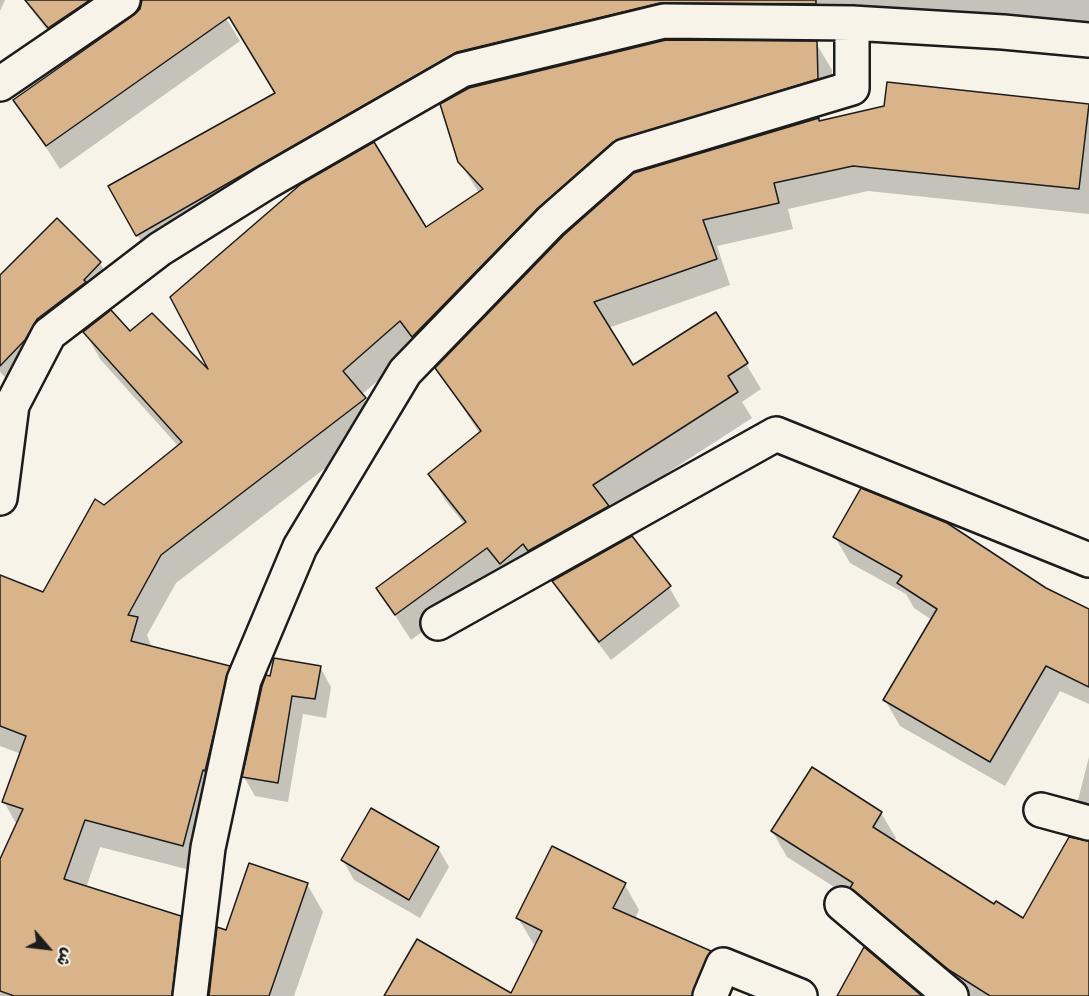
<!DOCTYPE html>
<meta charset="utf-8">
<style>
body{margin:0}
#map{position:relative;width:1089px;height:996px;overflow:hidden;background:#f7f3e8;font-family:"Balsamiq Sans","Playpen Sans Arabic",sans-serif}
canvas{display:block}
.north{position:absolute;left:18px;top:918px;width:60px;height:60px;-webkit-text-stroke:4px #f7f3e8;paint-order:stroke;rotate:118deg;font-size:16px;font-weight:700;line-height:24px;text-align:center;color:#1c1c1c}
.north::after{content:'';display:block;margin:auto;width:21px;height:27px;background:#1c1c1c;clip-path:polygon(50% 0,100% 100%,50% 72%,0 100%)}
</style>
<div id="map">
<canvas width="1089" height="996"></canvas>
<div class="north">ش</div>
</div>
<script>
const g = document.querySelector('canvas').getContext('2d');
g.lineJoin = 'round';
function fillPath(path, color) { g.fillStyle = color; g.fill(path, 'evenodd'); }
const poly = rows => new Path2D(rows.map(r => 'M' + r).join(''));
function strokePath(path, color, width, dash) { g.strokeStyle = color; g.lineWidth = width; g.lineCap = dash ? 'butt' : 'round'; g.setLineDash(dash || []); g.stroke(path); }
fillPath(poly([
 [0,0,5,0,0,11],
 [24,0,215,0,240,41,60,169,15,100,135,17,142,6,135,4,63,51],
 [220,0,1089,0,1089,22,671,22,468,71,148,254,110,186,277,94],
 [816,43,832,70,832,106,628,169,361,395,380,426,176,583,147,635,152,648,229,667,244,694,198,872,100,847,86,888,180,917,196,945,189,996,0,996,0,862,17,825,4,802,21,754,0,746,0,577,44,594,104,506,179,447,100,359,85,332,130,333,212,375,479,193,459,161],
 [888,83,1089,106,1089,214,868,191,788,209,793,229,717,246,730,285,608,328,633,368,746,364,761,389,742,402,752,418,610,510,503,573,411,640,378,589,465,525,445,500,430,474,480,434,437,368,819,122,885,107],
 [57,220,100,263,111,282,12,384,0,372,0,278],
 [835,537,1045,590,1089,610,1089,704,1060,691,1005,786,900,726,885,700,932,620,914,608,906,594,850,563],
 [554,582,669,587,680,606,611,660,565,600],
 [320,667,331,687,326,718,303,714,288,802,255,796,244,777,267,677],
 [1089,757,1089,818,1078,800],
 [881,813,896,838,894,842,995,906,1024,920,1089,842,1089,996,966,996,861,904,787,857,772,831],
 [438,848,449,867,420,918,354,880,343,860],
 [307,884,323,912,294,996,210,996,226,932],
 [625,885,639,910,635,919,710,952,724,978,716,996,386,996,511,995,537,945,533,943,518,918]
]), '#0003');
const building = poly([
 [25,0,90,0,48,28,25,0],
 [142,0,816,0,816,4,660,3,457,52,136,236,108,186,275,93,229,17,46,146,13,100,134,15,140,9,142,0],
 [666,40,817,41,818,79,613,142,538,208,412,337,400,321,343,371,366,398,161,555,128,615,138,617,131,641,230,666,205,771,203,770,183,846,85,820,64,879,181,916,172,996,14,996,0,991,0,859,23,809,2,802,26,736,0,726,0,575,43,592,95,499,104,505,182,442,83,332,111,310,130,331,152,313,208,369,170,297,301,184,374,142,426,227,483,189,458,162,440,104,469,88,666,40],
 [887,82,1089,104,1079,189,853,166,774,183,779,203,703,220,717,259,594,302,633,365,716,312,748,363,728,376,738,392,593,485,609,506,528,551,523,544,500,564,487,548,395,615,376,588,466,522,428,474,481,431,435,368,564,235,634,173,819,118,819,121,884,106,887,82],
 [57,218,101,262,84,280,86,282,37,319,25,340,0,366,0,275,57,218],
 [861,488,947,523,1046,588,1089,609,1089,687,1046,666,990,762,883,700,937,609,897,583,902,576,833,537,861,488],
 [632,536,671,586,599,642,552,581,632,536],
 [274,658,321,666,315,699,292,696,278,783,242,777,262,686,266,675,270,676,274,658],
 [812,767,882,812,873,827,994,904,996,901,1023,918,1069,837,1089,841,1089,996,990,996,949,970,850,888,853,883,771,831,812,767],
 [371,808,439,847,409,900,341,860,371,808],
 [552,846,626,883,613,908,711,951,692,996,384,996,417,939,511,993,542,931,516,918,552,846],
 [249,863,308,883,269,996,209,996,217,927,226,930,249,863],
 [864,947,922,996,837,996,864,947]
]);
fillPath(building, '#d9b48a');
strokePath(building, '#1c1c1c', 1.5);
const minor = poly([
 [0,84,123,0],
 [0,498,12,405,49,334,160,249,267,182,462,70,664,21,852,23,1003,32,1089,40],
 [438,623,776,434,1089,560],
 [1041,810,1089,823],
 [842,904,951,996],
 [190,996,208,848,244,680,300,547,405,372,551,221,625,156,852,88,852,23],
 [710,996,723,965,800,996]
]);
strokePath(minor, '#1c1c1c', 38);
strokePath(minor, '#f7f3e8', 33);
</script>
